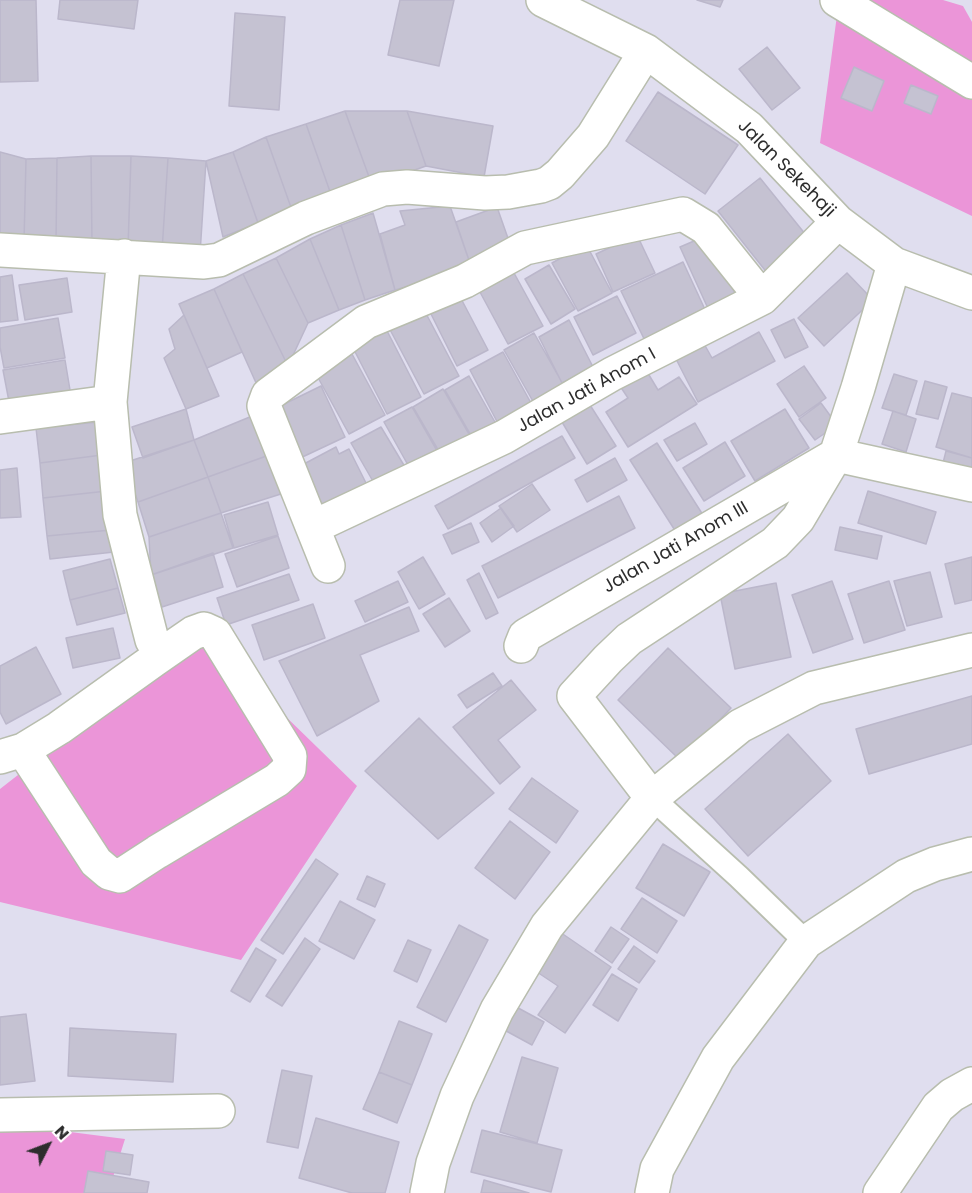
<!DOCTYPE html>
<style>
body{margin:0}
#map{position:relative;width:972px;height:1193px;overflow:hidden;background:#e0deef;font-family:Poppins,sans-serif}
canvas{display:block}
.north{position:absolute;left:18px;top:1115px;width:60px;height:60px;-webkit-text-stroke:4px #fff;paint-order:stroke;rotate:48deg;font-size:16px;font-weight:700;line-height:24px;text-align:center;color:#2d2d2d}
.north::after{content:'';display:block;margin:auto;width:21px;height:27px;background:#2d2d2d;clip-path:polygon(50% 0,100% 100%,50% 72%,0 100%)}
</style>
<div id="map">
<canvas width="972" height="1193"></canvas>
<div class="north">N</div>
</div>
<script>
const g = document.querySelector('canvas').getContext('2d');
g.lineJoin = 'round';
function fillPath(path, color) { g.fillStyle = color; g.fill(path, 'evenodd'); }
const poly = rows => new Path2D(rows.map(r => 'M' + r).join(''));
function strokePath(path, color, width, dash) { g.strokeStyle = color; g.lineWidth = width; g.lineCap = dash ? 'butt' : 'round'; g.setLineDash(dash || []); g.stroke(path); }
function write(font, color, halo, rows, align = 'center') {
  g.font = font + ' Poppins,sans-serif'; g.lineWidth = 5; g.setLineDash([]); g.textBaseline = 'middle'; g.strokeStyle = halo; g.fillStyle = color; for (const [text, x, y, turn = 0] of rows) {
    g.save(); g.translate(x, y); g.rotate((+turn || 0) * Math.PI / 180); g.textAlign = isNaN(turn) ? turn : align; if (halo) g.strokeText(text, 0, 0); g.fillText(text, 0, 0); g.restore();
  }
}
fillPath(poly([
 [839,0,943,0,963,6,972,22,972,216,820,143],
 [200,633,357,786,241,960,0,902,0,789],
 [0,1123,125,1139,108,1193,0,1193]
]), '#eb95d8');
const building = poly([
 [0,0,36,0,38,81,0,82,0,0],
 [60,0,138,0,134,29,58,19,60,0],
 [400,0,454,0,439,66,388,55,400,0],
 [697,0,723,0,720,7,697,0],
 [235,13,285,17,279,110,229,106,235,13],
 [767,47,800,88,772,110,739,69,767,47],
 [854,67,884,81,872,111,841,98,854,67],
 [911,85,938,96,931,114,904,103,911,85],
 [658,92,738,145,705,194,626,141,658,92],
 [345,111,372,185,333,200,306,124,345,111],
 [345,111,407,111,426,166,372,185,345,111],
 [407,111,493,126,484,177,426,166,407,111],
 [306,124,333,200,293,213,266,137,306,124],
 [266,137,293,213,258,223,233,152,266,137],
 [0,152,26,159,24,242,0,240,0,152],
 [233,152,258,223,223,237,206,161,233,152],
 [91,156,92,245,56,243,57,158,91,156],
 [91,156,131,156,128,248,92,245,91,156],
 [131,156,168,158,162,251,128,248,131,156],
 [57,158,56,243,24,242,26,159,57,158],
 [168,158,206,161,200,254,162,251,168,158],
 [760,178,810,240,768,274,718,211,760,178],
 [450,206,472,269,395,290,380,234,405,225,400,211,450,206],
 [497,207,510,244,472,269,456,222,497,207],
 [373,213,395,290,365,300,341,225,373,213],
 [341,225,365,300,339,310,310,239,341,225],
 [637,235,655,273,613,292,596,254,637,235],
 [708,235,739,302,711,315,680,247,708,235],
 [310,239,339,310,308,323,276,258,310,239],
 [586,244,612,293,578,311,552,263,586,244],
 [276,258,308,323,288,366,243,274,276,258],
 [508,262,543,326,508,344,474,281,508,262],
 [683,262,708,316,647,345,621,291,683,262],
 [549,265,575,309,551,324,525,279,549,265],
 [847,273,873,300,824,346,798,318,847,273],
 [243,274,288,366,261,394,214,289,243,274],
 [12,275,18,320,0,322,0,277,12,275],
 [67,278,72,312,25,320,19,285,67,278],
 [214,289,242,352,207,368,179,304,214,289],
 [457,291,488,350,457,366,427,306,457,291],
 [617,296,636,333,593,355,574,317,617,296],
 [422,306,459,376,424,394,387,324,422,306],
 [184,315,219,396,186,409,164,358,175,349,169,329,184,315],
 [58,318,65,358,4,368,0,347,0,328,58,318],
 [794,319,808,347,785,358,771,330,794,319],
 [569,320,593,367,562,383,539,337,569,320],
 [384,325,421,397,387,414,350,342,384,325],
 [759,332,775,361,698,402,675,357,703,342,712,358,759,332],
 [534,333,569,395,539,412,504,350,534,333],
 [503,352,537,414,503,433,470,370,503,352],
 [352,354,385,415,349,434,316,374,352,354],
 [65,360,72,402,11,412,3,370,65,360],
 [804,366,826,398,799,417,777,384,804,366],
 [646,370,658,390,679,377,697,404,628,447,606,412,628,398,620,386,646,370],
 [894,374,917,381,906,415,882,408,894,374],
 [469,376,500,431,476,444,445,390,469,376],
 [925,381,947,387,938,419,916,414,925,381],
 [321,386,345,437,296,460,272,410,321,386],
 [443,389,474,443,444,460,413,407,443,389],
 [952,393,972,398,972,458,936,447,952,393],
 [821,403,837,425,815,440,799,419,821,403],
 [590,405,616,446,587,464,562,422,590,405],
 [412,407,441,458,413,474,384,422,412,407],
 [186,409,194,440,143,458,132,427,186,409],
 [785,409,809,448,755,481,731,441,785,409],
 [893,411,916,419,906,452,882,444,893,411],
 [257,414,272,454,208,477,194,440,257,414],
 [98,422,102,455,40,463,36,428,98,422],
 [695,423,707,444,677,461,664,440,695,423],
 [381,427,408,472,378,490,351,443,381,427],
 [562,436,575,458,448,529,435,506,562,436],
 [194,440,208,477,138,502,124,463,194,440],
 [725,442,745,476,704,501,683,468,725,442],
 [657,443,703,515,676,532,630,460,657,443],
 [336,447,339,454,349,449,368,487,328,516,302,465,336,447],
 [946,451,972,458,972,479,941,471,946,451],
 [272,454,284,493,221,513,208,477,272,454],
 [102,455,107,491,43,498,40,463,102,455],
 [615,458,627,480,587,502,575,480,615,458],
 [17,468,21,517,0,518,0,470,17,468],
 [208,477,221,513,149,537,138,502,208,477],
 [532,484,550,510,517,532,499,506,532,484],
 [107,491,111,530,47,536,43,498,107,491],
 [868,491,936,512,926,544,858,523,868,491],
 [619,496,635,528,498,598,482,566,619,496],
 [268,502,278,535,234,548,224,515,268,502],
 [501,508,514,526,492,542,480,523,501,508],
 [221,513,233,548,151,575,149,537,221,513],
 [471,523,479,542,452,554,443,535,471,523],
 [840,527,882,536,877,559,835,550,840,527],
 [111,530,114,552,50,559,47,536,111,530],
 [278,536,289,568,237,587,225,554,278,536],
 [213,553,223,587,162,607,151,575,213,553],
 [423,557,445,594,419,609,398,572,423,557],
 [972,557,972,600,955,604,945,564,972,557],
 [110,559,118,588,70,600,63,571,110,559],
 [930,572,942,617,907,626,894,581,930,572],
 [479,573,498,613,486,619,467,580,479,573],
 [289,574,299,600,226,625,217,598,289,574],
 [398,581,408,602,365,622,355,601,398,581],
 [832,581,853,639,813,653,792,595,832,581],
 [889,581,905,630,864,643,848,594,889,581],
 [776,583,791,657,735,669,720,594,776,583],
 [118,588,125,613,77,625,70,600,118,588],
 [449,598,470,631,445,647,423,614,449,598],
 [313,604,325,638,264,660,252,625,313,604],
 [409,607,419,631,360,655,379,701,317,736,279,661,409,607],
 [113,628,120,658,73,668,66,638,113,628],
 [36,647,61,694,6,724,0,712,0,666,36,647],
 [668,648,731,708,681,761,618,700,668,648],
 [493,673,502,686,467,708,458,695,493,673],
 [511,680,536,710,498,740,520,767,500,784,453,727,511,680],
 [972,696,972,744,869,774,856,729,972,696],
 [419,718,494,793,438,839,365,771,419,718],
 [788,734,831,781,748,856,705,809,788,734],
 [532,778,578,811,556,843,509,809,532,778],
 [510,821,550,852,515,899,475,868,510,821],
 [663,844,710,872,684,916,636,888,663,844],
 [316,859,338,874,283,954,261,940,316,859],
 [367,876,385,884,375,907,357,899,367,876],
 [642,898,677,921,657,953,621,929,642,898],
 [340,901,375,920,354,959,319,941,340,901],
 [459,925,488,940,446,1022,417,1007,459,925],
 [611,927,629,939,612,963,595,951,611,927],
 [554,928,611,967,565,1033,538,1015,558,986,528,966,554,928],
 [305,938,320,949,282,1006,266,996,305,938],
 [408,940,431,950,417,982,394,971,408,940],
 [634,946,655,961,639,983,618,969,634,946],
 [256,948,276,960,250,1002,231,991,256,948],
 [612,974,637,989,618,1021,593,1005,612,974],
 [509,1003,544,1022,532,1045,497,1026,509,1003],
 [26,1014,35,1081,0,1085,0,1017,26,1014],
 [399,1021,432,1034,412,1085,379,1072,399,1021],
 [70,1028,176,1034,173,1082,68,1076,70,1028],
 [522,1057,558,1068,537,1143,500,1132,522,1057],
 [282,1070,312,1076,298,1148,267,1142,282,1070],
 [379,1072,412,1085,397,1123,363,1109,379,1072],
 [316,1118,399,1142,385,1193,352,1193,299,1178,316,1118],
 [482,1130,562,1150,551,1192,471,1172,482,1130],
 [106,1151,133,1155,130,1175,103,1171,106,1151],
 [88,1171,149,1182,147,1193,84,1193,88,1171],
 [484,1180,529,1193,481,1193,484,1180]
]);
fillPath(building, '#c5c2d2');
strokePath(building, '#bbb7cb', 1.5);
const lane = poly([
 [652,798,739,877,806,942]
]);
const street = poly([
 [543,0,646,51,749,128,838,222,894,264,972,293],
 [837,0,972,82],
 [0,250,204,262,219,260,306,218,383,189,407,187,485,193,508,192,541,186,549,183,560,174,593,136,646,51],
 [124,256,110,402,120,515,152,640],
 [0,417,110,402],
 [313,527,504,437,612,374,762,298,838,222],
 [328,566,264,406,268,395,366,322,465,281,525,248,683,214,706,228,762,298],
 [521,646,525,636,528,634,836,455,972,485],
 [0,757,23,750,59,728,154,660,193,633,204,629,215,634,290,756,289,769,277,780,157,852,120,876,109,873,96,862,23,750],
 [652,798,574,696,608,659,629,639,775,543,798,519,836,455,858,388,894,264],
 [0,1115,218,1111],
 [427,1193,433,1163,457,1096,497,1010,547,926,652,798,740,726,814,688,972,650],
 [652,1193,657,1169,718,1058,806,942,906,876,935,864,972,854],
 [880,1193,938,1107,952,1095,972,1084]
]);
strokePath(lane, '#b8bdae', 26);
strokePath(street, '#b8bdae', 36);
strokePath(lane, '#fff', 22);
strokePath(street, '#fff', 33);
write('18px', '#2d2d2d', '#fff', [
 ["Jalan Sekehaji",786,169,45],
 ["Jalan Jati Anom I",587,391,-29],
 ["Jalan Jati Anom III",676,548,-30]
]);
</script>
